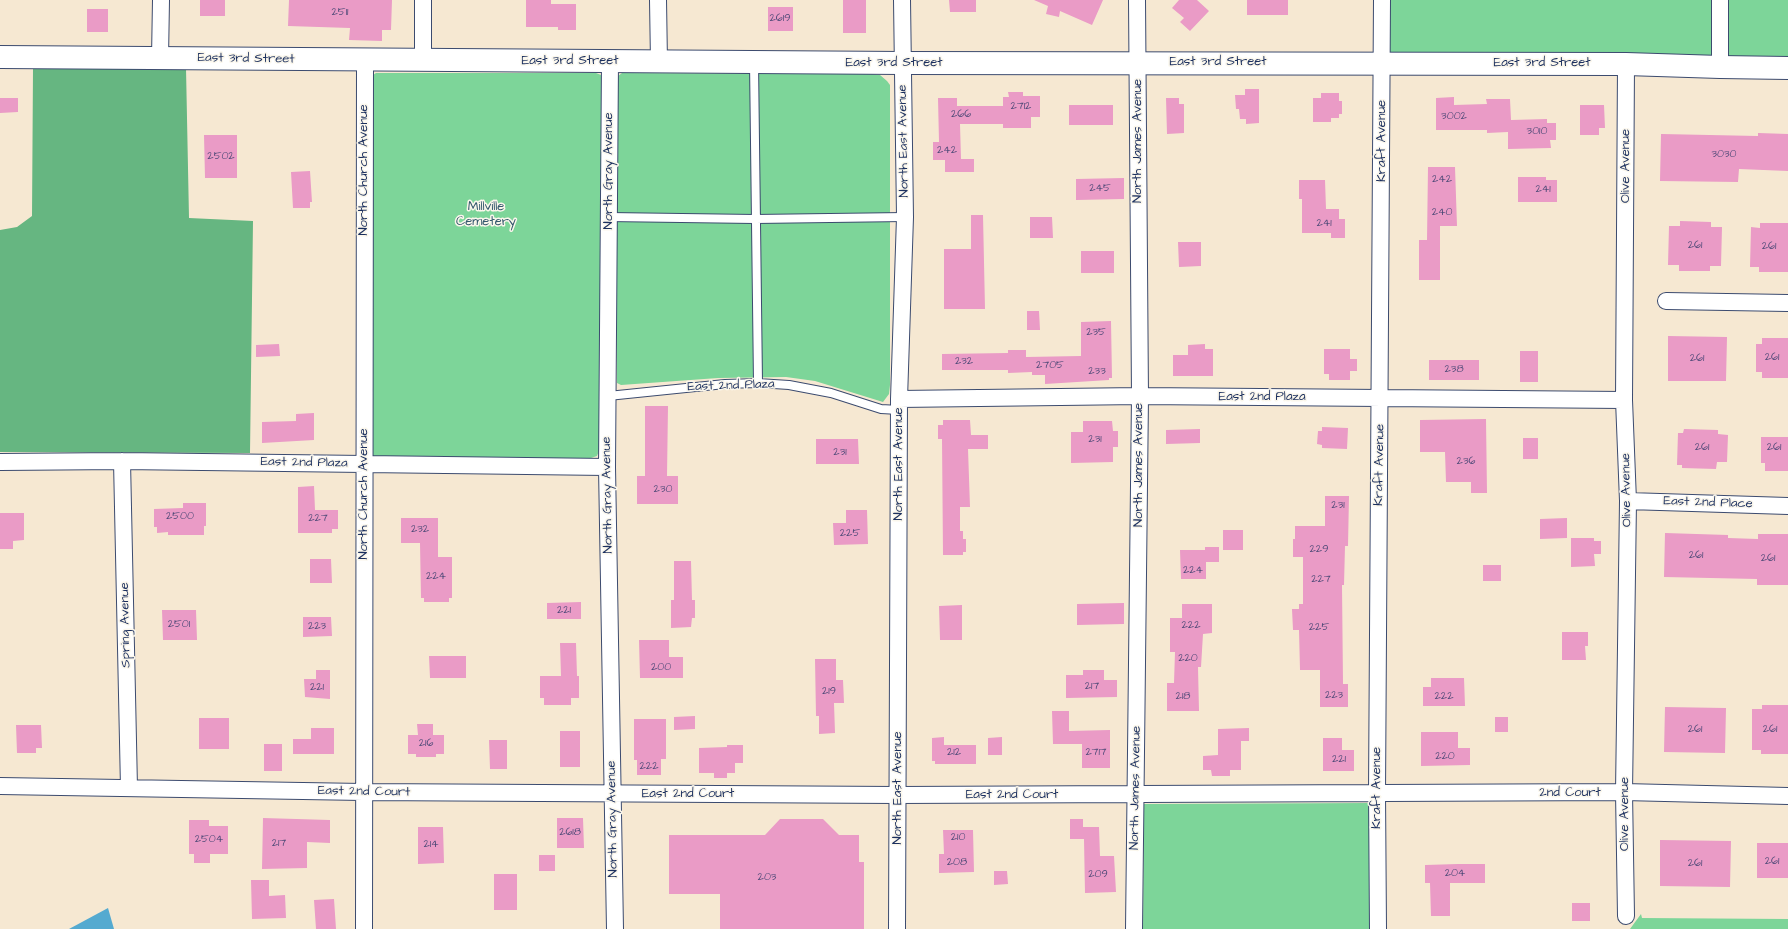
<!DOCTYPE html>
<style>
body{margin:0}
canvas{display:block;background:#f6e8d2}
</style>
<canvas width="1788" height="929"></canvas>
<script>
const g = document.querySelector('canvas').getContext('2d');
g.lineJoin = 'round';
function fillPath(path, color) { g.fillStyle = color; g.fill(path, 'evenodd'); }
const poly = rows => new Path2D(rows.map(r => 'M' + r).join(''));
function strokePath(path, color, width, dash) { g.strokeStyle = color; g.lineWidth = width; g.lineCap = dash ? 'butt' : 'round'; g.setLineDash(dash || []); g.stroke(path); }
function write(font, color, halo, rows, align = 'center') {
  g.font = font + ' "Architects Daughter",sans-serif'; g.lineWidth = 3; g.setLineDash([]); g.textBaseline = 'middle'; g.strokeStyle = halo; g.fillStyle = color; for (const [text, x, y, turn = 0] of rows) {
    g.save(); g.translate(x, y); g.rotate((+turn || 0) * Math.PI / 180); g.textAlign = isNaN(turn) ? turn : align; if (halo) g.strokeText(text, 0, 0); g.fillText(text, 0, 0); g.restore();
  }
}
fillPath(poly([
 [1390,0,1712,0,1712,58,1390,53],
 [1728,0,1788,0,1788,58,1728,58],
 [376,73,596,73,601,75,601,446,597,456,591,458,378,458,372,455,373,75],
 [622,73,872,74,880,75,887,81,890,85,890,385,889,394,883,402,815,381,786,377,718,378,621,385,617,383,616,81,618,76],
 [1369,803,1370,929,1143,929,1144,804],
 [1641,914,1642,918,1788,919,1788,929,1630,929]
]), '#7dd599');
fillPath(poly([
 [186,68,189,218,253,221,250,453,0,452,0,230,17,227,32,216,33,69]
]), '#66b681');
fillPath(poly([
 [108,908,114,929,69,929]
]), '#54aad0');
fillPath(poly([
 [200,0,225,0,225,16,200,16],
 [289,0,392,0,391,30,382,30,382,41,349,40,350,28,288,26],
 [526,0,551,0,551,4,576,4,576,30,558,30,558,27,526,27],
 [843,0,866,0,866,33,843,33],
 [949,0,976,0,976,12,950,12],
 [1034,0,1103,0,1092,25,1060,11,1059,17,1046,14,1048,6],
 [1179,0,1197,0,1209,11,1190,31,1180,22,1184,18,1172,8],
 [1247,0,1288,0,1288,15,1247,15],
 [768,7,793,7,793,31,768,31],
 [87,9,108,9,108,32,87,32],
 [1245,89,1259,89,1259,123,1246,124,1246,119,1240,119,1239,109,1236,109,1235,95,1245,95],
 [1008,92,1023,92,1023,96,1040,96,1040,117,1031,117,1031,128,1003,128,1003,124,960,124,961,159,974,159,974,172,945,172,945,160,933,160,933,142,939,142,938,98,957,98,957,106,1003,106,1003,97,1009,97],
 [1321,93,1339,93,1339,101,1342,101,1342,114,1339,114,1339,118,1331,118,1331,122,1313,122,1313,98,1321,98],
 [1454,97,1454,105,1487,104,1486,99,1510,99,1511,120,1547,119,1547,123,1556,123,1556,140,1550,140,1551,148,1508,149,1508,132,1487,133,1487,130,1436,130,1436,98],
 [0,98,18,98,18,112,0,113],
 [1166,98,1179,98,1179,104,1184,104,1184,133,1167,134],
 [1069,105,1113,105,1113,125,1069,125],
 [1580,105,1604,105,1605,128,1599,128,1599,135,1580,135],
 [1758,133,1788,134,1788,171,1739,169,1738,182,1660,181,1661,134,1758,136],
 [204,135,237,135,237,178,205,178],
 [1428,167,1455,167,1457,226,1440,226,1440,280,1419,280,1419,240,1427,240],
 [310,171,312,202,310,202,310,208,293,208,291,172],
 [1518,177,1546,177,1546,180,1557,180,1557,202,1518,202],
 [1124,178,1124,199,1076,200,1076,179],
 [1299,180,1325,180,1326,209,1339,209,1339,219,1345,219,1345,238,1331,238,1331,233,1302,233,1302,199,1299,199],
 [971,215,983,215,985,309,944,309,944,249,971,249],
 [1030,217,1052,217,1053,238,1030,238],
 [1680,221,1711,222,1711,227,1722,227,1721,266,1710,266,1710,271,1679,271,1679,265,1668,265,1669,226,1680,226],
 [1760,223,1788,223,1788,272,1759,272,1759,267,1750,267,1751,227,1760,228],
 [1178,242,1201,242,1201,266,1179,267],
 [1081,251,1114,251,1114,273,1081,273],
 [1027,311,1039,311,1040,330,1027,330],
 [1111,321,1112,378,1109,378,1109,380,1045,384,1045,375,1032,375,1032,372,1008,373,1008,370,942,370,942,354,1008,353,1008,350,1026,350,1026,357,1081,356,1081,322],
 [1668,336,1727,337,1726,381,1668,381],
 [1762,338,1788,338,1788,378,1762,378,1762,372,1756,372,1756,344,1762,344],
 [279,344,280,356,256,357,256,345],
 [1205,344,1205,349,1213,349,1213,376,1173,376,1173,355,1188,355,1188,345],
 [1324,349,1350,349,1350,359,1357,359,1357,371,1350,371,1350,380,1329,380,1329,374,1324,374],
 [1520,351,1538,351,1538,382,1520,382],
 [1429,360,1479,360,1479,380,1429,380],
 [645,406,668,406,667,476,678,476,678,504,637,504,637,476,645,476],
 [314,413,314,440,262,443,262,422,296,421,296,414],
 [1486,419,1487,493,1471,493,1471,482,1446,482,1445,452,1420,452,1420,420],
 [943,420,970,420,971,435,988,435,988,449,968,449,970,507,960,507,960,531,963,531,963,539,966,539,966,552,963,552,963,555,943,555,942,439,938,439,938,425,943,425],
 [1083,421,1112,421,1113,431,1118,431,1118,447,1113,447,1113,462,1071,463,1071,432,1083,432],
 [1322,427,1348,428,1347,449,1322,448,1322,445,1317,444,1318,431,1322,431],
 [1200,429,1200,443,1166,444,1166,430],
 [1684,429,1718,430,1718,434,1728,435,1727,462,1717,462,1716,469,1682,468,1682,465,1677,465,1678,433,1683,433],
 [1761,437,1788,437,1788,471,1765,471,1765,463,1761,463],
 [1523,438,1538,438,1538,459,1523,459],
 [816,439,858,439,859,464,816,464],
 [314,486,315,510,338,510,338,529,332,529,332,533,298,533,298,487],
 [1325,496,1349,496,1348,546,1345,546,1344,585,1342,585,1343,684,1348,684,1348,707,1320,707,1320,670,1300,670,1299,630,1293,630,1292,609,1299,609,1299,604,1303,604,1303,557,1293,557,1293,539,1295,539,1295,526,1325,526],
 [183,503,206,503,206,526,204,526,204,535,168,535,168,532,157,533,157,527,154,527,154,509,183,508],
 [846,510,867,510,868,544,834,545,833,523,846,523],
 [0,513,24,513,24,540,13,541,13,549,0,549],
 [401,518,438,518,438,557,452,557,452,598,449,598,449,602,424,602,424,598,421,598,420,543,401,543],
 [1567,518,1567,538,1540,539,1540,519],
 [1223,530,1243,530,1243,550,1223,550],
 [1665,533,1728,535,1728,538,1758,539,1758,534,1788,534,1788,585,1757,585,1757,579,1664,577],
 [1571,538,1594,538,1594,541,1601,541,1601,554,1594,554,1595,566,1571,567],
 [1205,547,1219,547,1219,562,1206,562,1206,579,1181,579,1180,550,1205,550],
 [310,559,331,559,332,583,310,583],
 [674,561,691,561,692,600,695,600,695,618,692,618,691,627,671,628,671,600,674,600],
 [1483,565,1501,565,1501,581,1483,581],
 [581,602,581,619,547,619,547,603],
 [1124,603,1124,624,1077,625,1077,604],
 [1182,604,1212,604,1212,633,1203,634,1201,667,1198,667,1199,711,1167,711,1167,683,1174,683,1175,652,1170,652,1170,618,1182,618],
 [962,605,962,640,940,640,939,606],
 [162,610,196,610,197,640,163,640],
 [303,617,331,617,332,636,303,637],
 [1562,632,1588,632,1588,646,1585,646,1586,660,1562,660],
 [639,640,669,640,669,657,683,657,683,678,640,678],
 [560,643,576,643,577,676,579,676,579,698,571,698,571,705,544,705,544,698,540,698,540,676,561,676],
 [429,656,466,656,466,678,430,678],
 [815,659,836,659,836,680,843,680,844,703,834,703,835,733,819,734,819,716,816,716],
 [316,670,330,670,330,699,305,697,304,679,316,679],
 [1083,670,1104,670,1104,680,1117,680,1117,697,1066,698,1066,675,1083,675],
 [1431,678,1464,678,1465,706,1423,706,1423,687,1431,687],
 [1762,705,1788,705,1788,754,1761,754,1761,750,1752,750,1752,709,1762,709],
 [1665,707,1726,708,1725,753,1664,752],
 [1052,711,1069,711,1069,731,1110,730,1110,768,1082,768,1082,744,1053,744],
 [695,716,695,729,674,730,674,717],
 [1495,717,1508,717,1508,732,1495,732],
 [199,718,229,718,229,749,199,749],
 [634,719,666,719,666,759,661,759,661,775,637,775,637,760,634,760],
 [417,724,433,724,433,735,444,735,444,754,436,754,436,757,416,757,416,754,408,754,408,735,418,735],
 [16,725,41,725,42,748,36,748,36,753,17,753],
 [311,728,334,728,334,754,293,754,293,739,311,739],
 [1249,728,1249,741,1241,741,1241,770,1230,770,1230,776,1212,776,1211,770,1203,770,1203,756,1218,755,1218,729],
 [560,731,580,731,580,767,560,767],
 [1421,732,1458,732,1458,748,1470,748,1470,765,1421,766],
 [944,737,944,745,976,745,976,764,935,764,935,761,932,761,932,738],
 [1002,737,1002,755,988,755,988,738],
 [1323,738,1342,738,1342,750,1354,750,1354,771,1323,771],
 [489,740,507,740,507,769,490,769],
 [264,744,282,744,282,771,264,771],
 [727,745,743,745,743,763,735,763,735,773,727,773,727,778,714,778,714,773,699,773,699,748,727,747],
 [263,818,330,820,330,843,307,842,307,868,262,869],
 [557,818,583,818,584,848,557,848],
 [780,819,823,819,839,835,859,835,859,862,864,862,864,929,720,929,720,894,669,894,669,835,765,835],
 [1070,819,1083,819,1083,827,1099,827,1100,856,1114,856,1116,892,1085,893,1084,839,1070,839],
 [189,820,209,820,209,826,228,826,228,854,210,854,210,863,194,863,194,854,189,854],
 [418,827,443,827,444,863,418,864],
 [943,830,973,830,974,872,939,873,939,854,944,854],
 [1660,840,1731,841,1730,887,1660,886],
 [1757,843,1788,843,1788,878,1757,878],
 [539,855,555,855,555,871,539,871],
 [1458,864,1485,864,1485,883,1450,883,1450,916,1431,916,1430,883,1425,883,1425,865],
 [994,871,1007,871,1008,884,994,885],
 [494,874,517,874,517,910,494,910],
 [251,880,269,880,269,896,285,895,286,918,252,919],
 [334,899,336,929,316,929,314,900],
 [1572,903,1590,903,1590,921,1572,921]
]), '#ea9bc6');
const lane = poly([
 [754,62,758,383],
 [608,217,755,219,905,217],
 [608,396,725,384,758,383,789,385,831,393,881,409,899,410]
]);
const street = poly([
 [423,0,423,60],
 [658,0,659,62],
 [160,58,161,0],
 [610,61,607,467,615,929],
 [1720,67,1720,0],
 [1666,301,1788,303],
 [899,399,1140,396,1624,400],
 [122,461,129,788],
 [0,462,122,461,607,467],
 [1628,501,1788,506],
 [0,786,363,792,897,795,1624,792,1788,796],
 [1626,916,1624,792,1628,501,1624,400,1626,64],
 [364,929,365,60],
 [897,929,899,399,905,217,902,0],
 [1134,929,1140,396,1137,0],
 [1378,929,1377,793,1382,0]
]);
const secondary = poly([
 [0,57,903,63,1626,64,1720,67,1788,68]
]);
strokePath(lane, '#3c4b6f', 10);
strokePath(street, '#3c4b6f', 18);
strokePath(secondary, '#3c4b6f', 24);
strokePath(lane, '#fff', 8);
strokePath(street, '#fff', 16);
strokePath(secondary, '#fff', 22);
write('11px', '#4f4a78', null, [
 ["2511",340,13],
 ["2619",780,19],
 ["2712",1021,107],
 ["266",961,115],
 ["3002",1454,117],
 ["3010",1537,132],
 ["242",947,151],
 ["3030",1724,155],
 ["2502",221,157],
 ["242",1442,180],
 ["245",1100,189],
 ["241",1543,190],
 ["240",1442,213],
 ["241",1324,224],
 ["261",1695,246],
 ["261",1769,247],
 ["235",1096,333],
 ["261",1772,358],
 ["261",1697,359],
 ["232",964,362],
 ["2705",1050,366],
 ["238",1454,370],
 ["233",1097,372],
 ["231",1095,440],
 ["261",1702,448],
 ["261",1774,448],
 ["231",840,453],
 ["236",1466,462],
 ["230",663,490],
 ["231",1338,506],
 ["2500",180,517],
 ["227",318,519],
 ["232",420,530],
 ["225",850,534],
 ["229",1319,550],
 ["261",1696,556],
 ["261",1768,559],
 ["224",1193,571],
 ["224",436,577],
 ["227",1321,580],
 ["221",564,611],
 ["2501",179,625],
 ["222",1191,626],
 ["223",317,627],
 ["225",1319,628],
 ["220",1188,659],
 ["200",661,668],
 ["217",1092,687],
 ["221",317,688],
 ["219",829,692],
 ["223",1334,696],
 ["218",1183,697],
 ["222",1444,697],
 ["261",1695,730],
 ["261",1770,730],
 ["216",426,744],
 ["212",954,753],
 ["2717",1096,753],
 ["220",1445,757],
 ["221",1339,760],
 ["222",649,767],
 ["2618",570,833],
 ["210",958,838],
 ["2504",209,840],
 ["217",279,844],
 ["214",431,845],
 ["261",1772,862],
 ["208",957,863],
 ["261",1695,864],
 ["204",1455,874],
 ["209",1098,875],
 ["203",767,878]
]);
write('13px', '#1b2f5e', '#fbf7ec', [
 ["East 3rd Street",246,59,1],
 ["East 3rd Street",570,61],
 ["East 3rd Street",1218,62],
 ["East 3rd Street",894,63],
 ["East 3rd Street",1542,63],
 ["North East Avenue",904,141,-91],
 ["North James Avenue",1138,141,-90],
 ["Kraft Avenue",1382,141,-90],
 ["Olive Avenue",1626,166,-90],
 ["North Church Avenue",364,170,-90],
 ["North Gray Avenue",609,171,-90],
 ["East 2nd Plaza",731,386,-2],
 ["East 2nd Plaza",1262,397],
 ["East 2nd Plaza",304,463,1],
 ["North East Avenue",899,464,-90],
 ["North James Avenue",1139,465,-90],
 ["Kraft Avenue",1380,465,-89],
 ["Olive Avenue",1627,490,-91],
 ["North Church Avenue",364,494,-90],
 ["North Gray Avenue",608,495,-91],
 ["East 2nd Place",1708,503,2],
 ["Spring Avenue",126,625,-91],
 ["North East Avenue",898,788,-90],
 ["North James Avenue",1136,788,-89],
 ["Kraft Avenue",1377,788,-90],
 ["East 2nd Court",364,792,1],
 ["2nd Court",1570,793],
 ["East 2nd Court",688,794],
 ["East 2nd Court",1012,795],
 ["Olive Avenue",1625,814,-90],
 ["North Gray Avenue",613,819,-91]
]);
write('13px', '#34586d', '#fbf7ec', [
 ["Millville",486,207],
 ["Cemetery",486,222]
]);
</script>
